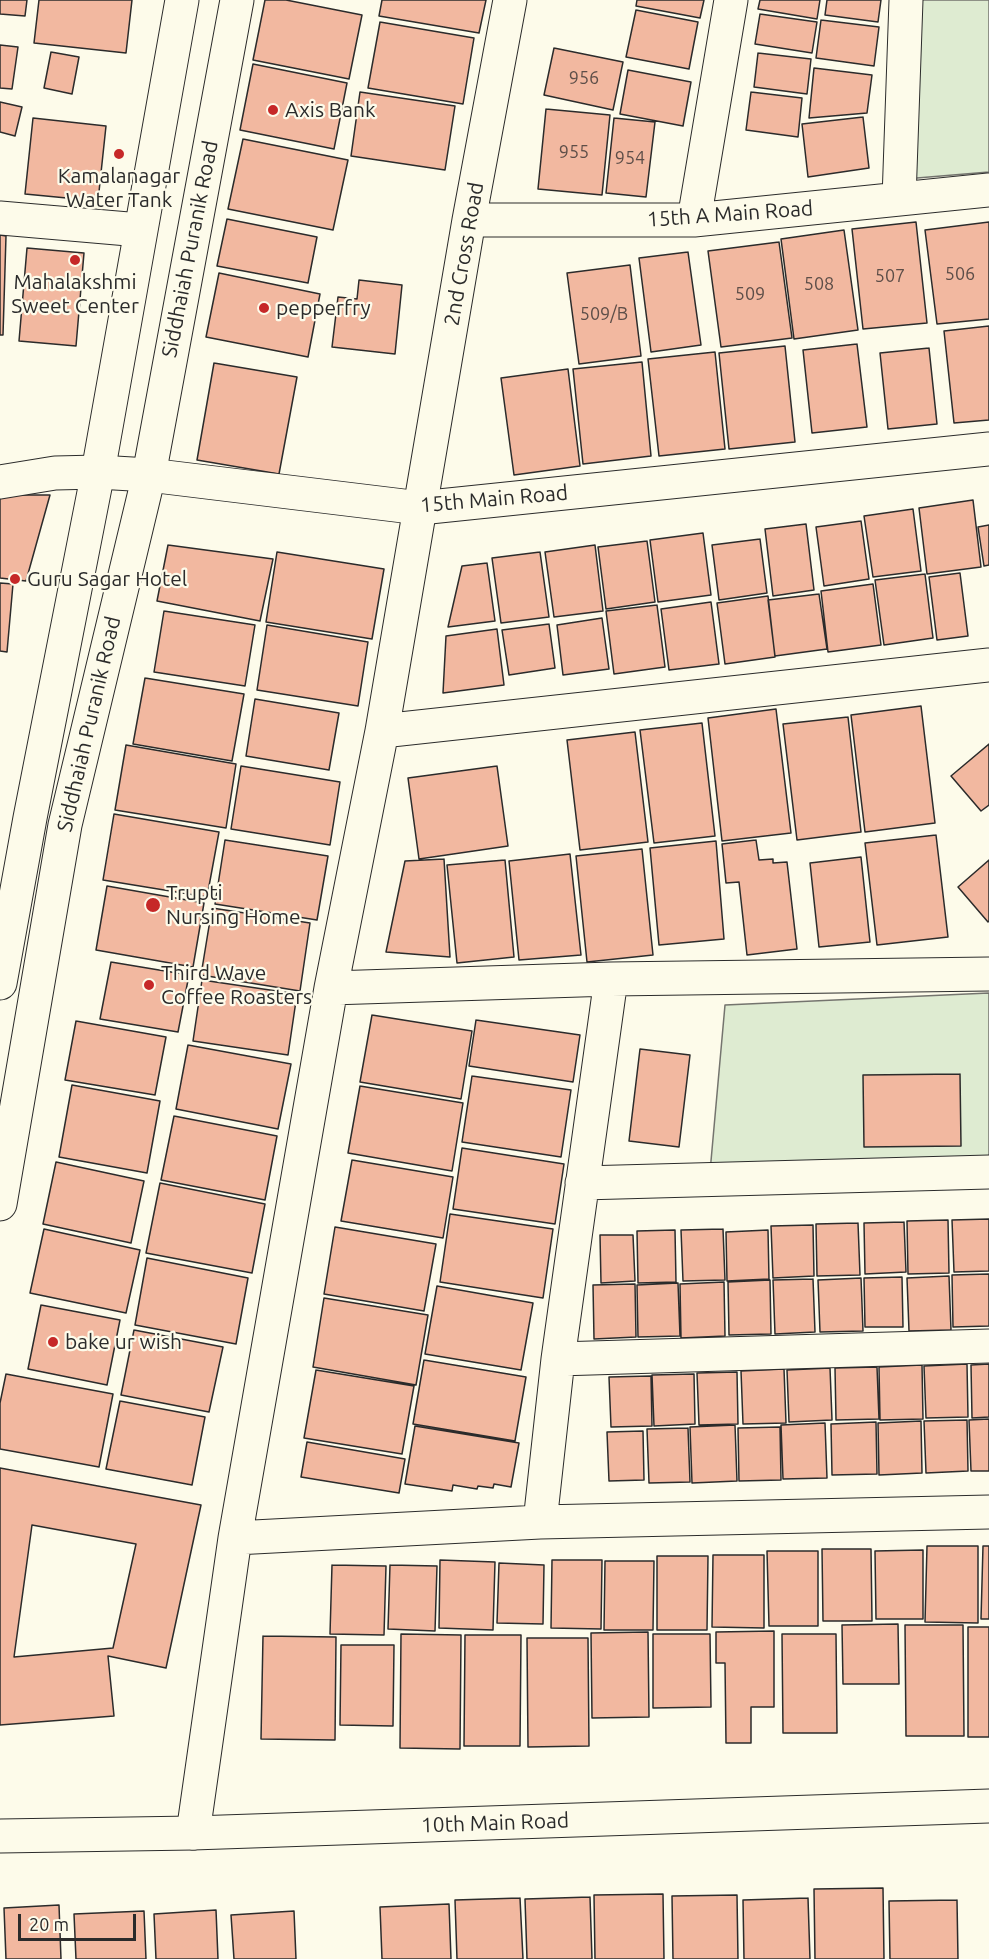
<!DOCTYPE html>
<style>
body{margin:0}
#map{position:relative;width:989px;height:1959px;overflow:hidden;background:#fdfbea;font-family:Ubuntu,sans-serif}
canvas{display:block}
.scale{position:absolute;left:18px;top:1914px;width:118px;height:27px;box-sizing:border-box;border:3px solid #2b2b2b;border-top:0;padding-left:8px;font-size:18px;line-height:21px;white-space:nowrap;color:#2b2b2b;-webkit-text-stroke:4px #fdfbea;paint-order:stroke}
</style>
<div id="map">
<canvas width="989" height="1959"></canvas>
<div class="scale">20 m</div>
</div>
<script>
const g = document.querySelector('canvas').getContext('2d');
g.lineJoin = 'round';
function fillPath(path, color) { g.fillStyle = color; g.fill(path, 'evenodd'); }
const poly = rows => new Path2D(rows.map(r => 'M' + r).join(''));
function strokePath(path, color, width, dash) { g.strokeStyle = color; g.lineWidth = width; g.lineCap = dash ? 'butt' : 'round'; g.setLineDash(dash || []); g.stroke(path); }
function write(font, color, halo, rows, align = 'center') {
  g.font = font + ' Ubuntu,sans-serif'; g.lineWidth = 4.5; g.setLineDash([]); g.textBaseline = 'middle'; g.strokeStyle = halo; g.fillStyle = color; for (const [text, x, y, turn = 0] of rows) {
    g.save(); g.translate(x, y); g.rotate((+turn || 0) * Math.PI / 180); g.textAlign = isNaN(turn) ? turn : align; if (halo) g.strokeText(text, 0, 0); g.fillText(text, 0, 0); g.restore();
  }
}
const green = poly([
 [914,0,989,0,989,172,905,179,914,0],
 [989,993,989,1162,710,1172,725,1005,989,993]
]);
fillPath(green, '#deebd1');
strokePath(green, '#74746e', 1.5);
const building = poly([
 [0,0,27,0,25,16,0,14,0,0],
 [39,0,132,0,126,53,34,43,39,0],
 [265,0,286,0,362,15,349,79,253,60,265,0],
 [382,0,486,0,479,33,379,16,382,0],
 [637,0,704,0,700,18,636,6,637,0],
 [760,0,820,0,817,19,758,9,760,0],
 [827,0,881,0,878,22,825,15,827,0],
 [636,10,698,22,689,69,626,57,636,10],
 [760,14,817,22,812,53,755,44,760,14],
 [821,20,879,27,874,66,816,58,821,20],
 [380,22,474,38,463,104,368,88,380,22],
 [0,45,18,47,12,89,0,88,0,45],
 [554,48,623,62,613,110,544,95,554,48],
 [51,52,79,57,72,94,44,88,51,52],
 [758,53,811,59,807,94,754,87,758,53],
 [253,64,347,83,334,149,240,130,253,64],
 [814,68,872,75,867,113,809,118,814,68],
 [628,70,691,82,683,126,620,114,628,70],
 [360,92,455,106,445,170,351,156,360,92],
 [751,92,802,98,798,137,746,130,751,92],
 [0,102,22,107,15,136,0,132,0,102],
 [546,109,610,115,602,195,538,189,546,109],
 [863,117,869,168,808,177,802,124,863,117],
 [33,118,106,126,98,201,25,194,33,118],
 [614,118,655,122,646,197,606,193,614,118],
 [243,139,348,160,333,230,228,209,243,139],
 [227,219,317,237,308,283,217,266,227,219],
 [916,222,927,323,863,329,852,229,916,222],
 [989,222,989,319,937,324,925,230,989,222],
 [844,230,858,330,794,339,781,239,844,230],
 [0,235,6,236,3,335,0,335,0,235],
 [779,242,792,338,721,347,708,251,779,242],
 [27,248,84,253,76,346,19,341,27,248],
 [688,252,701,345,651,352,639,258,688,252],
 [630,265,641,356,579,364,567,273,630,265],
 [219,273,320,294,308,357,206,337,219,273],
 [359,280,402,285,395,354,332,347,338,297,357,299,359,280],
 [989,326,989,420,954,423,944,331,989,326],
 [857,344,867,427,812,433,803,350,857,344],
 [785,346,795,442,729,449,719,353,785,346],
 [929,348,937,424,888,429,880,353,929,348],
 [715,352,725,449,659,456,648,359,715,352],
 [642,362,651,456,583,464,573,369,642,362],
 [214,363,297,377,279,474,197,460,214,363],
 [568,369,580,466,514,475,501,378,568,369],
 [0,495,50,495,26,581,0,578,0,495],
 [973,500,981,567,927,574,919,508,973,500],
 [913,509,921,571,873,577,864,516,913,509],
 [861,521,869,579,824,586,816,527,861,521],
 [806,524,814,590,773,596,765,529,806,524],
 [989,525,989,565,984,566,978,527,989,525],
 [703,533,711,595,658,602,650,540,703,533],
 [760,539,767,593,719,600,712,545,760,539],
 [647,541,655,602,606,609,598,547,647,541],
 [168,545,273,559,260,621,157,601,168,545],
 [595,545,603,611,554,617,545,552,595,545],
 [277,552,384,569,372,639,266,622,277,552],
 [540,552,549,617,501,623,492,558,540,552],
 [487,563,495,621,448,627,462,566,487,563],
 [960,573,968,636,937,640,929,577,960,573],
 [925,574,933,638,884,645,875,580,925,574],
 [0,583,13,584,7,652,0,651,0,583],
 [873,584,881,645,828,652,821,591,873,584],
 [819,594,827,649,775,656,768,600,819,594],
 [768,596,775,657,725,664,717,603,768,596],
 [711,602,719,664,669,670,661,609,711,602],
 [657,605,665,667,614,674,606,611,657,605],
 [164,611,255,625,245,686,154,672,164,611],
 [602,618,609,669,563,675,557,625,602,618],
 [549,624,555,668,509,675,502,630,549,624],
 [267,625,368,642,358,706,257,690,267,625],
 [497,629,504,685,443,693,446,636,497,629],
 [145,678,244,694,232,761,133,744,145,678],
 [255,699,339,713,329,770,246,756,255,699],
 [921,706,935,823,865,832,851,715,921,706],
 [776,709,791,833,722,841,708,718,776,709],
 [848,717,861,832,797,840,783,724,848,717],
 [702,723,715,836,654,843,640,730,702,723],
 [635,732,648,842,580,850,567,740,635,732],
 [989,744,989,805,981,811,951,776,989,744],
 [126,745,236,764,226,828,115,810,126,745],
 [241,766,340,782,330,845,231,829,241,766],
 [497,766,508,846,419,859,408,778,497,766],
 [114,814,219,832,207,897,103,880,114,814],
 [936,835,948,937,877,945,865,843,936,835],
 [225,840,328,856,317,920,215,904,225,840],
 [756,840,759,860,773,859,773,863,787,862,797,949,747,955,739,882,726,883,722,844,756,840],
 [716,841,724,939,659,945,650,848,716,841],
 [642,849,653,955,587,962,576,856,642,849],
 [570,854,581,955,519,960,509,861,570,854],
 [861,857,870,942,819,947,810,863,861,857],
 [444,859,450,957,386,952,405,861,444,859],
 [505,860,514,957,457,963,447,865,505,860],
 [989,860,989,921,988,922,958,887,989,860],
 [107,886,204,903,193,967,96,950,107,886],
 [212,908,310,923,300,991,201,975,212,908],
 [111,962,189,975,178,1032,100,1019,111,962],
 [202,980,297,994,288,1055,193,1041,202,980],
 [372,1015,472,1031,461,1099,360,1082,372,1015],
 [476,1020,580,1035,573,1082,469,1066,476,1020],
 [76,1021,166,1037,155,1095,65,1080,76,1021],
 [188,1045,291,1064,278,1129,176,1109,188,1045],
 [640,1049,690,1055,679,1147,629,1141,640,1049],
 [960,1074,961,1146,864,1147,863,1075,960,1074],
 [472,1076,571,1090,561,1157,462,1142,472,1076],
 [72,1085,160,1101,147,1173,59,1157,72,1085],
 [360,1086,463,1103,452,1171,348,1153,360,1086],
 [174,1116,277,1136,265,1200,161,1180,174,1116],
 [462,1148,564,1164,555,1224,453,1209,462,1148],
 [352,1160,453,1177,443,1238,341,1221,352,1160],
 [56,1162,144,1181,131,1243,43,1224,56,1162],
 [160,1183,265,1204,252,1273,146,1253,160,1183],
 [450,1214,553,1229,543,1298,440,1282,450,1214],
 [989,1219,989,1271,954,1272,952,1220,989,1219],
 [948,1220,949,1273,908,1274,907,1221,948,1220],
 [904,1222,906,1272,865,1274,864,1223,904,1222],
 [858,1223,860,1275,817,1276,816,1224,858,1223],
 [813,1225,814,1276,773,1278,771,1226,813,1225],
 [335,1227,436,1244,424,1311,324,1294,335,1227],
 [44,1229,140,1250,126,1313,30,1293,44,1229],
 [723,1229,725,1280,683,1281,681,1230,723,1229],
 [675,1230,676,1282,638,1283,637,1231,675,1230],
 [768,1230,769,1279,727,1281,726,1232,768,1230],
 [600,1235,633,1235,635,1281,601,1283,600,1235],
 [147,1258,248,1278,236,1344,135,1325,147,1258],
 [989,1274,989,1326,953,1327,952,1275,989,1274],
 [949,1276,951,1330,909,1331,907,1278,949,1276],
 [902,1277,903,1327,865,1327,864,1278,902,1277],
 [861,1278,863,1331,820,1332,818,1280,861,1278],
 [813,1279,815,1332,775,1334,773,1280,813,1279],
 [770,1280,771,1334,729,1335,728,1282,770,1280],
 [724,1282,725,1336,681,1338,680,1284,724,1282],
 [678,1283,680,1336,638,1337,637,1285,678,1283],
 [635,1284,636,1337,594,1339,593,1285,635,1284],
 [437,1286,533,1303,521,1370,425,1354,437,1286],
 [324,1298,428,1315,416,1385,313,1367,324,1298],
 [41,1305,120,1320,107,1385,28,1369,41,1305],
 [134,1330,223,1347,209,1412,121,1395,134,1330],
 [424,1360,526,1377,515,1441,413,1424,424,1360],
 [967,1364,968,1417,926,1418,924,1366,967,1364],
 [989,1364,989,1417,972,1418,971,1365,989,1364],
 [922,1365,923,1419,880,1420,879,1367,922,1365],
 [877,1367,879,1419,836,1420,835,1368,877,1367],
 [830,1368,832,1420,789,1422,787,1370,830,1368],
 [784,1369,786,1423,743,1424,741,1371,784,1369],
 [316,1370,414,1386,402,1454,304,1438,316,1370],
 [737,1372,738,1424,699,1425,697,1373,737,1372],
 [6,1374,113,1394,99,1467,0,1449,0,1403,6,1374],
 [694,1374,695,1424,654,1426,652,1375,694,1374],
 [651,1376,652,1426,611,1427,609,1377,651,1376],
 [120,1401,205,1417,192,1485,106,1469,120,1401],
 [989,1419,989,1471,971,1471,969,1420,989,1419],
 [967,1420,968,1471,926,1473,924,1421,967,1420],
 [921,1421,922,1473,879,1475,878,1423,921,1421],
 [876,1422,877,1474,832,1475,831,1424,876,1422],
 [825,1423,827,1478,783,1479,781,1425,825,1423],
 [735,1425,737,1481,692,1483,690,1427,735,1425],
 [415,1426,519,1443,511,1487,494,1484,493,1488,478,1486,477,1489,453,1485,452,1491,405,1484,415,1426],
 [780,1427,781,1480,739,1481,738,1428,780,1427],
 [688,1428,690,1482,649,1483,647,1429,688,1428],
 [643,1431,644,1480,609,1481,607,1432,643,1431],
 [307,1442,405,1459,399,1493,301,1477,307,1442],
 [0,1468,201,1505,166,1668,108,1656,114,1716,0,1725,0,1468],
 [32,1525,136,1544,113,1648,14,1657,32,1525],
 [927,1546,978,1546,978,1623,925,1622,927,1546],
 [983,1546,989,1546,989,1619,981,1619,983,1546],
 [822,1549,871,1549,872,1621,823,1621,822,1549],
 [923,1550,923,1619,876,1619,875,1551,923,1550],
 [767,1551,818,1551,818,1626,769,1626,767,1551],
 [713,1555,764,1555,764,1628,712,1627,713,1555],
 [657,1556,708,1556,707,1630,657,1630,657,1556],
 [440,1560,495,1562,493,1630,439,1628,440,1560],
 [552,1560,602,1560,601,1629,551,1628,552,1560],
 [605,1561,654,1561,653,1630,604,1630,605,1561],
 [499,1563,544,1565,543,1624,497,1623,499,1563],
 [332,1565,386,1566,384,1635,330,1634,332,1565],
 [390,1565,437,1566,435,1631,388,1629,390,1565],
 [898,1624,899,1684,843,1684,842,1625,898,1624],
 [905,1625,963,1625,964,1736,906,1736,905,1625],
 [968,1627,989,1627,989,1737,968,1737,968,1627],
 [774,1631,774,1707,751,1707,751,1743,726,1743,725,1663,716,1663,716,1632,774,1631],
 [648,1632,649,1717,592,1718,591,1633,648,1632],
 [401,1634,461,1635,460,1749,400,1748,401,1634],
 [653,1634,710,1634,711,1707,653,1708,653,1634],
 [782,1634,836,1634,837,1733,783,1733,782,1634],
 [465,1635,521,1635,520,1746,464,1746,465,1635],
 [263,1636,336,1637,335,1740,261,1739,263,1636],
 [527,1638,588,1638,589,1746,528,1747,527,1638],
 [341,1645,394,1645,393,1726,340,1725,341,1645],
 [883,1888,884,1959,815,1959,814,1889,883,1888],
 [663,1894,664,1959,595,1959,594,1895,663,1894],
 [737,1895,738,1959,673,1959,672,1896,737,1895],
 [590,1897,592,1959,527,1959,525,1899,590,1897],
 [520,1898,523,1959,457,1959,455,1900,520,1898],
 [808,1898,810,1959,744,1959,743,1900,808,1898],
 [957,1900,958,1959,890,1959,889,1901,957,1900],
 [449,1904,451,1959,382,1959,380,1907,449,1904],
 [59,1905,61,1959,6,1959,4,1908,59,1905],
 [216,1910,218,1959,156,1959,154,1914,216,1910],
 [144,1911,146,1959,76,1959,74,1914,144,1911],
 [294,1911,296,1959,234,1959,231,1915,294,1911]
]);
fillPath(building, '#f2b8a0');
strokePath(building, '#2b2b2b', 1.5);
const minor = poly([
 [899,199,906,0],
 [0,218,140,230],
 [469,220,694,220,989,190],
 [694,220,731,0],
 [382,731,989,665],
 [331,988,611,979,989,974],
 [582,1183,989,1172],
 [558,1359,989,1346],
 [540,1522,558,1359,611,979],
 [235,1538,331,988,382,731,469,220,510,0],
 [193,1833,235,1538,540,1522,989,1512]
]);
const tertiary = poly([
 [0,482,55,473,98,472,149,475,420,508,989,449],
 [0,1836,193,1833,989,1806]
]);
const secondary = poly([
 [0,983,30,818,98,472,182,0],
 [0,1204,65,825,149,475,237,0]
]);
strokePath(minor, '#2b2b2b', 35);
strokePath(tertiary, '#2b2b2b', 35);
strokePath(secondary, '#2b2b2b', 35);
strokePath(minor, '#fdfbea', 33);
strokePath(tertiary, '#fdfbea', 33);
strokePath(secondary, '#fdfbea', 33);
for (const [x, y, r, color] of [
 [273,110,6,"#c62828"],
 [119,154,6,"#c62828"],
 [75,260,6,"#c62828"],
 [264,308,6,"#c62828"],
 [15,579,6,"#c62828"],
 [153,905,8,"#c62828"],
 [149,985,6,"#c62828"],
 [53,1342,6,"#c62828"]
]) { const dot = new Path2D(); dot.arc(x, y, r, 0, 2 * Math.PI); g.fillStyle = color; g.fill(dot); strokePath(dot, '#fdfbea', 2); }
write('18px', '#5d4e48', null, [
 ["956",584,78],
 ["955",574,152],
 ["954",630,158],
 ["506",960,274],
 ["507",890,276],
 ["508",819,284],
 ["509",750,294],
 ["509/B",604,314]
]);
write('21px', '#2b2b2b', '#fdfbea', [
 ["Axis Bank",285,110],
 ["Kamalanagar",119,176,"center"],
 ["Water Tank",119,200,"center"],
 ["Mahalakshmi",75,282,"center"],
 ["Sweet Center",75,306,"center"],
 ["pepperfry",276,308],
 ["Guru Sagar Hotel",27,579],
 ["Trupti",166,893],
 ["Nursing Home",166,917],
 ["Third Wave",161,973],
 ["Coffee Roasters",161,997],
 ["bake ur wish",65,1342]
], 'left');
write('21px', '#2b2b2b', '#fdfbea', [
 ["15th A Main Road",730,214,-4],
 ["Siddhaiah Puranik Road",190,249,-79],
 ["2nd Cross Road",464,254,-80],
 ["15th Main Road",494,499,-5],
 ["Siddhaiah Puranik Road",89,724,-77],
 ["10th Main Road",495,1823,-2]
]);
</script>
